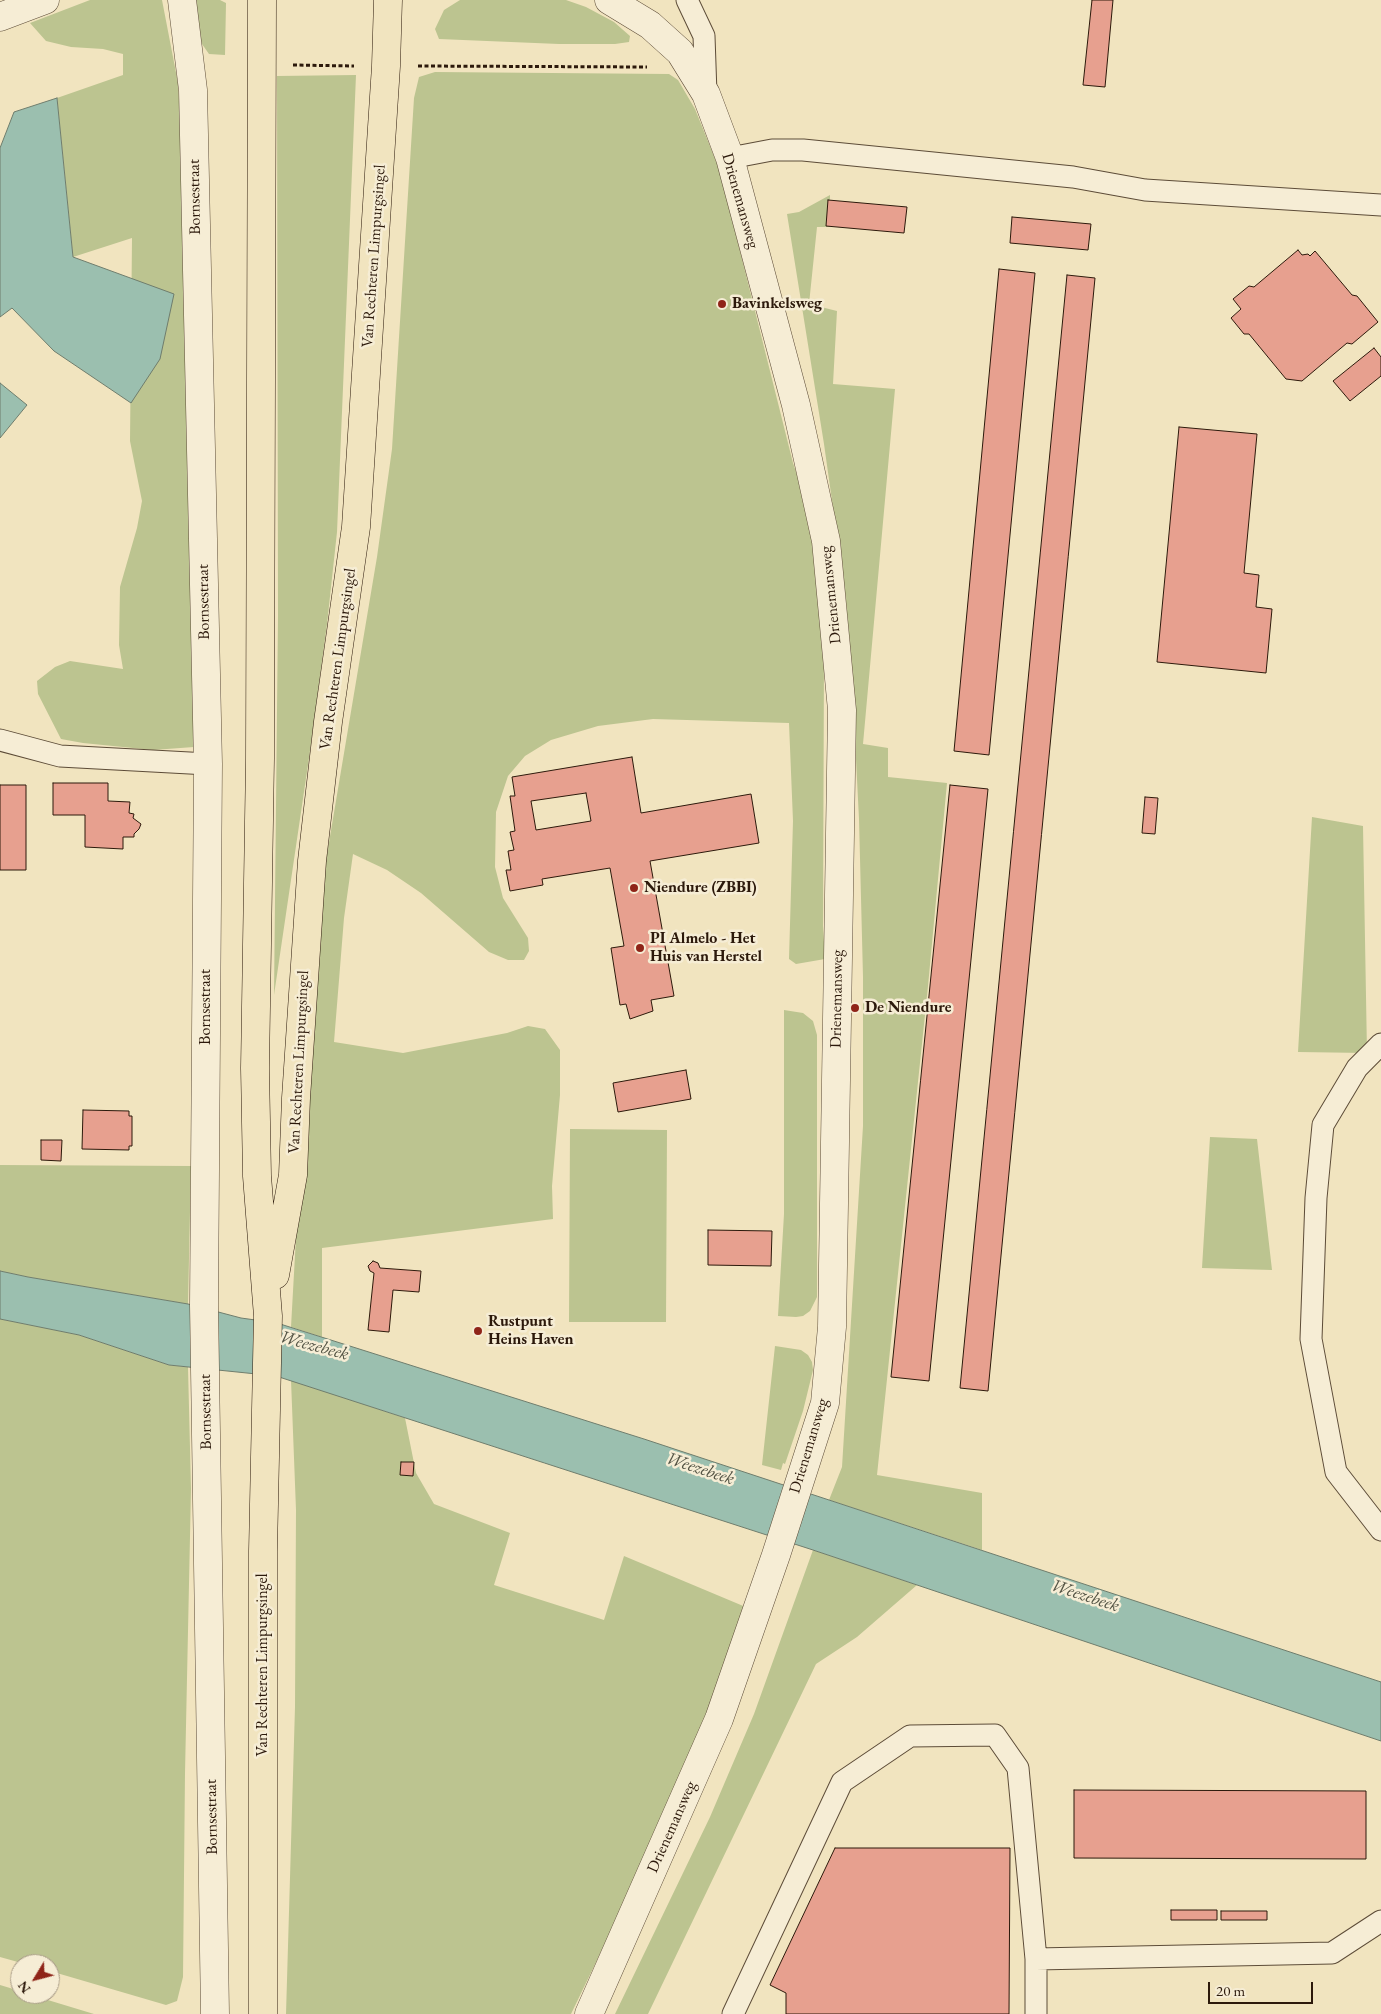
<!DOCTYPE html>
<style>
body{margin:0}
#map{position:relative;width:1381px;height:2014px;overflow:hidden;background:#f1e4bf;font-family:"EB Garamond",serif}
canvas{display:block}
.north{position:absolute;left:10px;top:1954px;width:50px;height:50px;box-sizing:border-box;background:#f6edd5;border:1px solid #a59884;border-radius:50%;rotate:233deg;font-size:14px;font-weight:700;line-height:20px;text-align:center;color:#2c190b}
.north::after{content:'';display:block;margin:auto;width:18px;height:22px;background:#8f2418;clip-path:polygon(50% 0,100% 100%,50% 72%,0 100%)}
.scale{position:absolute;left:1208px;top:1982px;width:105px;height:22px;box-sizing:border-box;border:2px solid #2c190b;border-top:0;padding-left:6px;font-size:15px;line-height:18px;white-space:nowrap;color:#2c190b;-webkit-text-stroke:4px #f6edd5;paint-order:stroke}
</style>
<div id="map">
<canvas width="1381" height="2014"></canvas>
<div class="north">N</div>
<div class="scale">20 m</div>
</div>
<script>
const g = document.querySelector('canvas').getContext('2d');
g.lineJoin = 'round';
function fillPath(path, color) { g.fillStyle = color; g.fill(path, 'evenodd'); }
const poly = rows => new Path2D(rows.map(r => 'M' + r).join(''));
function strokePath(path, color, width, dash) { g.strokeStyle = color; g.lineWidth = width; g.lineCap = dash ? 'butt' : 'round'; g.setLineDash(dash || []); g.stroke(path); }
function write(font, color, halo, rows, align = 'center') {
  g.font = font + ' "EB Garamond",serif'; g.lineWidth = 5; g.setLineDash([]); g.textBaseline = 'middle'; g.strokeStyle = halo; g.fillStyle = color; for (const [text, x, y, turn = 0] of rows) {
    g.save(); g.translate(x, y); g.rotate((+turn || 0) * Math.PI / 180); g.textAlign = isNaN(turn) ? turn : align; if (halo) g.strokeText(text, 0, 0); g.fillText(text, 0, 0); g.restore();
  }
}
fillPath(poly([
 [90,0,162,0,178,83,182,158,194,747,153,750,83,743,61,739,38,694,37,681,55,667,70,661,123,669,119,645,120,587,137,528,142,501,130,441,132,238,73,257,57,98,123,75,123,54,103,49,71,47,46,41,30,23],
 [196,0,220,0,226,3,225,55,209,54,202,44,197,26],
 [460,0,566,0,586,7,614,22,630,36,629,42,615,44,559,44,439,39,435,29,444,10],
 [435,72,669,74,678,80,695,109,720,171,793,463,811,516,824,655,823,926,825,959,796,964,789,959,793,821,789,723,653,719,598,726,551,740,525,756,508,776,496,812,495,867,503,898,528,938,529,951,524,960,508,960,489,952,421,893,387,870,353,854,344,918,334,1042,403,1053,507,1033,528,1026,545,1029,560,1050,560,1095,552,1186,553,1219,322,1248,322,1337,291,1327,307,1040,324,872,377,557,392,449,414,98,419,77],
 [356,75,337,532,327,624,309,758,274,995,278,616,277,76],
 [830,195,830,227,817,227,809,304,837,311,833,384,895,389,863,744,888,748,888,777,947,783,928,986,877,1475,982,1493,982,1550,829,1500,842,1467,863,1126,863,977,859,819,852,680,846,600,824,444,787,214,799,212],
 [1312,817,1363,826,1367,1053,1298,1052],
 [784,1010,803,1013,813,1021,817,1035,817,1297,810,1311,803,1316,796,1317,778,1316,784,1214],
 [570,1129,667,1130,666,1322,569,1322],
 [1210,1137,1257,1139,1272,1270,1202,1268],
 [0,1165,191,1166,188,1304,28,1277,0,1271],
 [0,1319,79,1335,169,1365,188,1367,191,1489,185,1773,183,1977,177,2001,166,2005,50,1971,50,1964,25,1964,0,1957],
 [775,1346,801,1350,808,1355,812,1362,813,1370,803,1411,785,1464,783,1463,781,1470,762,1465],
 [291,1380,405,1418,416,1473,434,1504,510,1533,494,1585,604,1620,624,1556,748,1608,722,1687,627,1898,571,2014,286,2014,295,1707,296,1510],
 [813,1550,917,1585,857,1637,816,1664,648,2014,615,2014,710,1817,754,1714],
 [0,1985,20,1991,20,1994,28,1994,94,2014,0,2014]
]), '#bcc490');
const water = poly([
 [57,98,73,257,174,294,160,359,131,403,54,351,12,308,0,317,0,148,14,112,57,98],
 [0,383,27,405,0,438,0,383],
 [0,1271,28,1277,188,1304,241,1318,277,1323,644,1439,1381,1682,1381,1741,813,1550,276,1376,169,1365,79,1335,0,1319,0,1271]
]);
fillPath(water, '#9bbfaf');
strokePath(water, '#6f7d6d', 1);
const building = poly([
 [1092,0,1113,0,1105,87,1083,85,1092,0],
 [828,200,907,207,904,233,826,226,828,200],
 [1012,217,1091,224,1088,250,1010,243,1012,217],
 [1298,250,1302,255,1308,254,1310,256,1315,251,1352,295,1357,296,1378,322,1352,344,1347,343,1302,381,1286,379,1249,334,1244,334,1231,318,1241,309,1233,299,1249,286,1254,287,1298,250],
 [999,269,1035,273,989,755,954,751,999,269],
 [1067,275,1095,278,988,1391,960,1388,1067,275],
 [1374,348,1381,357,1381,376,1350,401,1333,381,1374,348],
 [1179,427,1257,434,1244,573,1259,575,1256,607,1272,609,1266,673,1157,662,1179,427],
 [632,757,641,813,751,794,759,843,650,861,674,996,651,1000,653,1011,630,1019,626,1004,620,1005,611,948,624,946,610,868,542,879,543,885,510,891,506,870,511,870,508,851,514,850,510,832,515,831,510,796,515,796,512,777,632,757],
 [586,793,591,821,536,830,531,801,586,793],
 [53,783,108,783,108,801,130,802,129,813,134,814,133,818,141,824,139,829,134,834,134,837,123,837,123,849,85,847,85,815,53,815,53,783],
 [0,785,26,785,26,870,0,870,0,785],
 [950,785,988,789,929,1381,891,1377,950,785],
 [1145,797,1158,798,1155,834,1142,833,1145,797],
 [686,1070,691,1099,618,1112,613,1083,686,1070],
 [83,1110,129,1111,129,1116,132,1116,132,1146,129,1146,129,1150,82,1149,83,1110],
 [41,1140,62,1140,61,1161,41,1160,41,1140],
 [708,1230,772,1231,771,1266,708,1265,708,1230],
 [373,1261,378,1263,380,1268,421,1271,419,1292,393,1290,389,1332,368,1330,374,1273,370,1271,368,1266,373,1261],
 [401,1462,414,1462,413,1476,400,1475,401,1462],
 [1074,1790,1366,1791,1366,1859,1074,1858,1074,1790],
 [835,1848,1010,1848,1009,2014,786,2014,786,1993,770,1985,835,1848],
 [1171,1910,1217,1910,1217,1920,1171,1920,1171,1910],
 [1221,1911,1267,1911,1267,1920,1221,1920,1221,1911]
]);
fillPath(building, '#e7a08f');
strokePath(building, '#2c190b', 1);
const service = poly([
 [687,0,704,36,706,94],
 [730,158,772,150,803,150,1073,177,1145,190,1381,205],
 [0,740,60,756,208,764],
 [1381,1044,1357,1068,1323,1125,1316,1198,1311,1339,1336,1472,1381,1530],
 [1036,1959,1036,2014],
 [733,2014,842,1782,910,1736,995,1735,1018,1768,1036,1959,1332,1953,1381,1921]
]);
const minor = poly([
 [182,0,193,90,208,764,204,1305,215,2014],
 [0,17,45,0],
 [589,2014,719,1719,776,1555,825,1403,832,1327,842,710,826,541,796,405,730,158,706,94,680,52,650,25,609,0]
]);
const primary = poly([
 [262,0,260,759,255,1068,257,1176,268,1316,263,1551,263,2014],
 [275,1275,293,1175,296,1098,312,861,328,722,356,527,386,66,388,0]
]);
strokePath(service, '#5d4c38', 23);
strokePath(minor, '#5d4c38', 29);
strokePath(primary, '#2c190b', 29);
strokePath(poly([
 [293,65,354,66],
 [418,66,647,67]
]), '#2c190b', 3, [4, 2.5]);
strokePath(service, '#f6edd5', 21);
strokePath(minor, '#f6edd5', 28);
strokePath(primary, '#f1e4bf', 28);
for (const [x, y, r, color] of [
 [722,304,5,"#8f2418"],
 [634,888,5,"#8f2418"],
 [640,948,5,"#8f2418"],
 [855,1008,5,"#8f2418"],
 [478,1331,5,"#8f2418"]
]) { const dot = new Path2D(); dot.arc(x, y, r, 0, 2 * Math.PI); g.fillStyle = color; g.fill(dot); strokePath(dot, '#f6edd5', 2); }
write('16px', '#2c190b', '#f6edd5', [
 ["Bornsestraat",195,197,-91],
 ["Drienemansweg",740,201,74],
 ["Van Rechteren Limpurgsingel",374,256,-86],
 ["Drienemansweg",831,595,-96],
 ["Bornsestraat",204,602,-91],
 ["Van Rechteren Limpurgsingel",338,659,-82],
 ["Drienemansweg",837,999,-89],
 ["Bornsestraat",206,1007,-90],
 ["Van Rechteren Limpurgsingel",299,1062,-87],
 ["Bornsestraat",206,1412,-91],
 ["Drienemansweg",809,1446,-73],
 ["Van Rechteren Limpurgsingel",263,1665,-90],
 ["Bornsestraat",212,1817,-91],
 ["Drienemansweg",672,1827,-66]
]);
write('bold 16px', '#2c190b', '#f6edd5', [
 ["Bavinkelsweg",732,304],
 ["Niendure (ZBBI)",644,888],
 ["PI Almelo - Het",650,939],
 ["Huis van Herstel",650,957],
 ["De Niendure",865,1008],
 ["Rustpunt",488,1322],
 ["Heins Haven",488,1340]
], 'left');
write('italic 18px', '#535344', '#f6edd5', [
 ["Weezebeek",314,1346,15],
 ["Weezebeek",700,1469,18],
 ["Weezebeek",1085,1596,18]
]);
</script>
